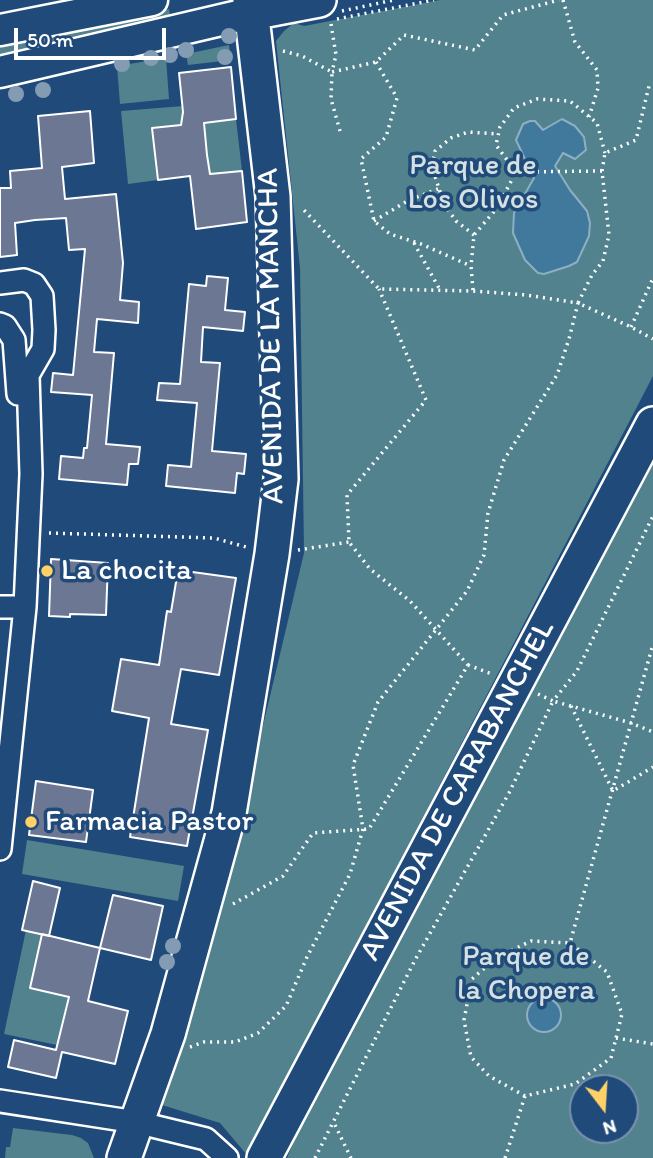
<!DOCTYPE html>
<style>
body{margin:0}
#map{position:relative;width:653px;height:1158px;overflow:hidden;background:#1f4a7a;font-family:Itim,sans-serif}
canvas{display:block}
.north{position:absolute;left:569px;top:1074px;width:70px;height:70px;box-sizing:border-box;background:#1f4a7a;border:2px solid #7992af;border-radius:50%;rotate:163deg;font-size:19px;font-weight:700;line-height:28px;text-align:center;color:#fff}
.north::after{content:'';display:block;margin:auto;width:24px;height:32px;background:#ffd166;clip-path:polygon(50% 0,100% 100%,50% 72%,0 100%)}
.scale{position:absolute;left:14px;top:28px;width:152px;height:32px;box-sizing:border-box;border:4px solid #fff;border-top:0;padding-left:9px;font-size:21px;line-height:24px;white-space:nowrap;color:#fff;-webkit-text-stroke:5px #1f4a7a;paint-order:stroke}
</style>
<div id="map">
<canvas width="653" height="1158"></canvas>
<div class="north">N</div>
<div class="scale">50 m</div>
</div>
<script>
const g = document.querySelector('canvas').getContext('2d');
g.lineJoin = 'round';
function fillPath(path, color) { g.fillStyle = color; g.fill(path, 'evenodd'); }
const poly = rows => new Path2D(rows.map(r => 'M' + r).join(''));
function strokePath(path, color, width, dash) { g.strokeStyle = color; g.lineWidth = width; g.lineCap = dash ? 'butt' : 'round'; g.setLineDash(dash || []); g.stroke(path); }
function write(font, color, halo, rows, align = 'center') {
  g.font = font + ' Itim,sans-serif'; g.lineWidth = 7; g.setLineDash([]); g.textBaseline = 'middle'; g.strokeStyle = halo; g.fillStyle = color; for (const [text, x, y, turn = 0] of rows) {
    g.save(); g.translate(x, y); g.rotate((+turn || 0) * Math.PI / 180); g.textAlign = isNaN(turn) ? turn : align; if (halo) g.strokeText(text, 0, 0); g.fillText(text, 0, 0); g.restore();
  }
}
fillPath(poly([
 [440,0,653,0,653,376,247,1155,220,1123,162,1105,219,911,304,553,300,268,276,41,284,31,294,23,304,26],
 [169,9,171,20,0,63,0,44],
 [229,45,231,60,188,65,186,54],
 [166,58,169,99,120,104,117,66],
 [183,106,185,125,152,129,158,180,128,184,121,111],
 [236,119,242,171,210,175,204,123],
 [653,464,653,1158,287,1158,296,1136],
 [583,1088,625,1088,625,1130,583,1130],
 [27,840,184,866,178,901,22,874],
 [26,930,42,934,30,988,49,992,72,981,57,1045,4,1034],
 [13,1128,72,1135,81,1138,88,1143,94,1158,5,1158,6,1147,10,1147]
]), '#51828d');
const water = poly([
 [562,119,575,126,584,137,586,150,575,159,563,153,555,166,570,190,587,211,590,223,589,236,577,262,569,266,544,274,538,273,525,260,513,233,514,213,534,178,516,140,523,124,530,121,535,121,543,130,562,119],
 '527 1015a17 17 0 1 1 34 0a17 17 0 1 1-34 0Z'
]);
fillPath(water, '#41799c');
strokePath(water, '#8dafc4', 2);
const building = poly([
 [231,67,236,119,204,123,207,155,210,174,242,171,247,222,196,229,190,176,158,180,152,128,181,125,183,112,179,73,231,67],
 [90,111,94,163,62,167,65,199,116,194,123,263,120,300,139,302,138,323,97,319,94,352,114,353,106,444,140,447,138,464,129,464,127,485,59,479,61,456,83,458,84,448,87,448,92,395,51,392,53,373,73,375,85,249,69,250,66,218,35,220,15,223,17,255,0,257,0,188,11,188,10,171,42,168,38,116,90,111],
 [207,276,228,278,225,310,245,312,243,331,203,327,201,362,220,363,212,451,246,454,244,474,237,473,235,493,166,486,168,465,191,467,197,403,157,400,159,383,180,384,189,284,206,286,207,276],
 [51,559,108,563,106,615,70,614,70,617,49,616,51,559],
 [178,570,236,578,219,675,181,669,171,724,208,730,187,846,130,837,149,718,112,711,121,659,159,665,167,611,171,612,178,570],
 [36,781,93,790,86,842,29,835,36,781],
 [33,881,60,888,49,936,22,930,33,881],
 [113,895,163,906,151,960,100,948,113,895],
 [42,934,100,948,88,1001,128,1011,115,1064,62,1052,56,1078,8,1067,14,1040,56,1050,69,997,30,988,42,934]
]);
fillPath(building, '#6c7794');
strokePath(building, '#fff', 2);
const minor = poly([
 [0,283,24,280,34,284,42,296,44,330,43,349,28,375,31,474,25,607,0,849],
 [0,324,5,326,14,340,18,394],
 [0,607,25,607],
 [0,1101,136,1122,206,1139,227,1158]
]);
const secondary = poly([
 [0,30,152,0],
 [0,72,251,13]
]);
const primary = poly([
 [251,13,319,0],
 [124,1158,168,1034,229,813,272,554,281,479,273,197,250,0],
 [264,1158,653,424]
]);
strokePath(minor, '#fff', 26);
strokePath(secondary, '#fff', 35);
strokePath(primary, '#fff', 38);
strokePath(poly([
 [563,0,575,42,597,70,598,88,589,117],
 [342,11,394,0],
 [337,19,434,0],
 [331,24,336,55,332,72,376,62,404,35,475,50,503,15,559,0],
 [283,51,302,56,332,72,331,99,340,131],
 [376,62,397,98,386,137,361,159,374,221,390,234,421,244,471,266],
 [602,171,605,153,636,140,649,86,653,84],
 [516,172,602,171,609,235,603,261,592,275,578,303,631,327,653,339],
 [374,221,409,200,438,189],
 [474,235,456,221,444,204,432,167,435,151,451,138,468,132,498,134],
 [414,243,440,290],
 [473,290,471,266,474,235,497,208,516,172,496,145,500,127,514,108,537,99,570,101,597,123,605,153],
 [631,327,653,278],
 [49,533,214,538,246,547],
 [298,550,349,542],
 [468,665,492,674],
 [538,694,553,701,577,671,653,516],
 [571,706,613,791,653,767],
 [233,904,283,876,313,833,369,829,468,665,410,601,370,569,349,542,347,495,426,400,379,289],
 [616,1038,653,1044],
 [190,1047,204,1042,235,1042,258,1033,286,1006,307,957,350,874,363,829,353,765,378,702,467,591,484,555,488,513,504,460,557,375,569,339,578,303,526,295,473,291,379,289,301,207],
 [525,1096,489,1076,471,1057,464,1020,472,979,496,958,531,941,570,943],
 [335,1125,351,1158],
 [315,1158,415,960,509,793,553,701,631,723,653,732],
 [505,1158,525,1096,575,1084,611,1058,622,1014,607,972,570,943,653,644]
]), '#fff', 3.5, [2, 5]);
strokePath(minor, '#1f4a7a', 21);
strokePath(secondary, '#1f4a7a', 30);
strokePath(primary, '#1f4a7a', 33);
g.fillStyle = '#839cb3';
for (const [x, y] of [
 [229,36],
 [186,50],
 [170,55],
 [225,57],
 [151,58],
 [122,64],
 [43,90],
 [16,94],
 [173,946],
 [167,962]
]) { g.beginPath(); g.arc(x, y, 8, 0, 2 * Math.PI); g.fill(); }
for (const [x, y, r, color] of [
 [47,571,7,"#ffd166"],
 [31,822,7,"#ffd166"]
]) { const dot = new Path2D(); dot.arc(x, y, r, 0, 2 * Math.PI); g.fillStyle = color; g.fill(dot); strokePath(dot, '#1f4a7a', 2.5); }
write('30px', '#d4e0e2', '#1f4a7a', [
 ["Parque de",473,166],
 ["Los Olivos",473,200],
 ["Parque de",526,957],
 ["la Chopera",526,991]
]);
write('30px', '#fff', '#1f4a7a', [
 ["AVENIDA DE LA MANCHA",272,336,-91],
 ["AVENIDA DE CARABANCHEL",458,791,-62]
]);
write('30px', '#fff', '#1f4a7a', [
 ["La chocita",61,571],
 ["Farmacia Pastor",45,822]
], 'left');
</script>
